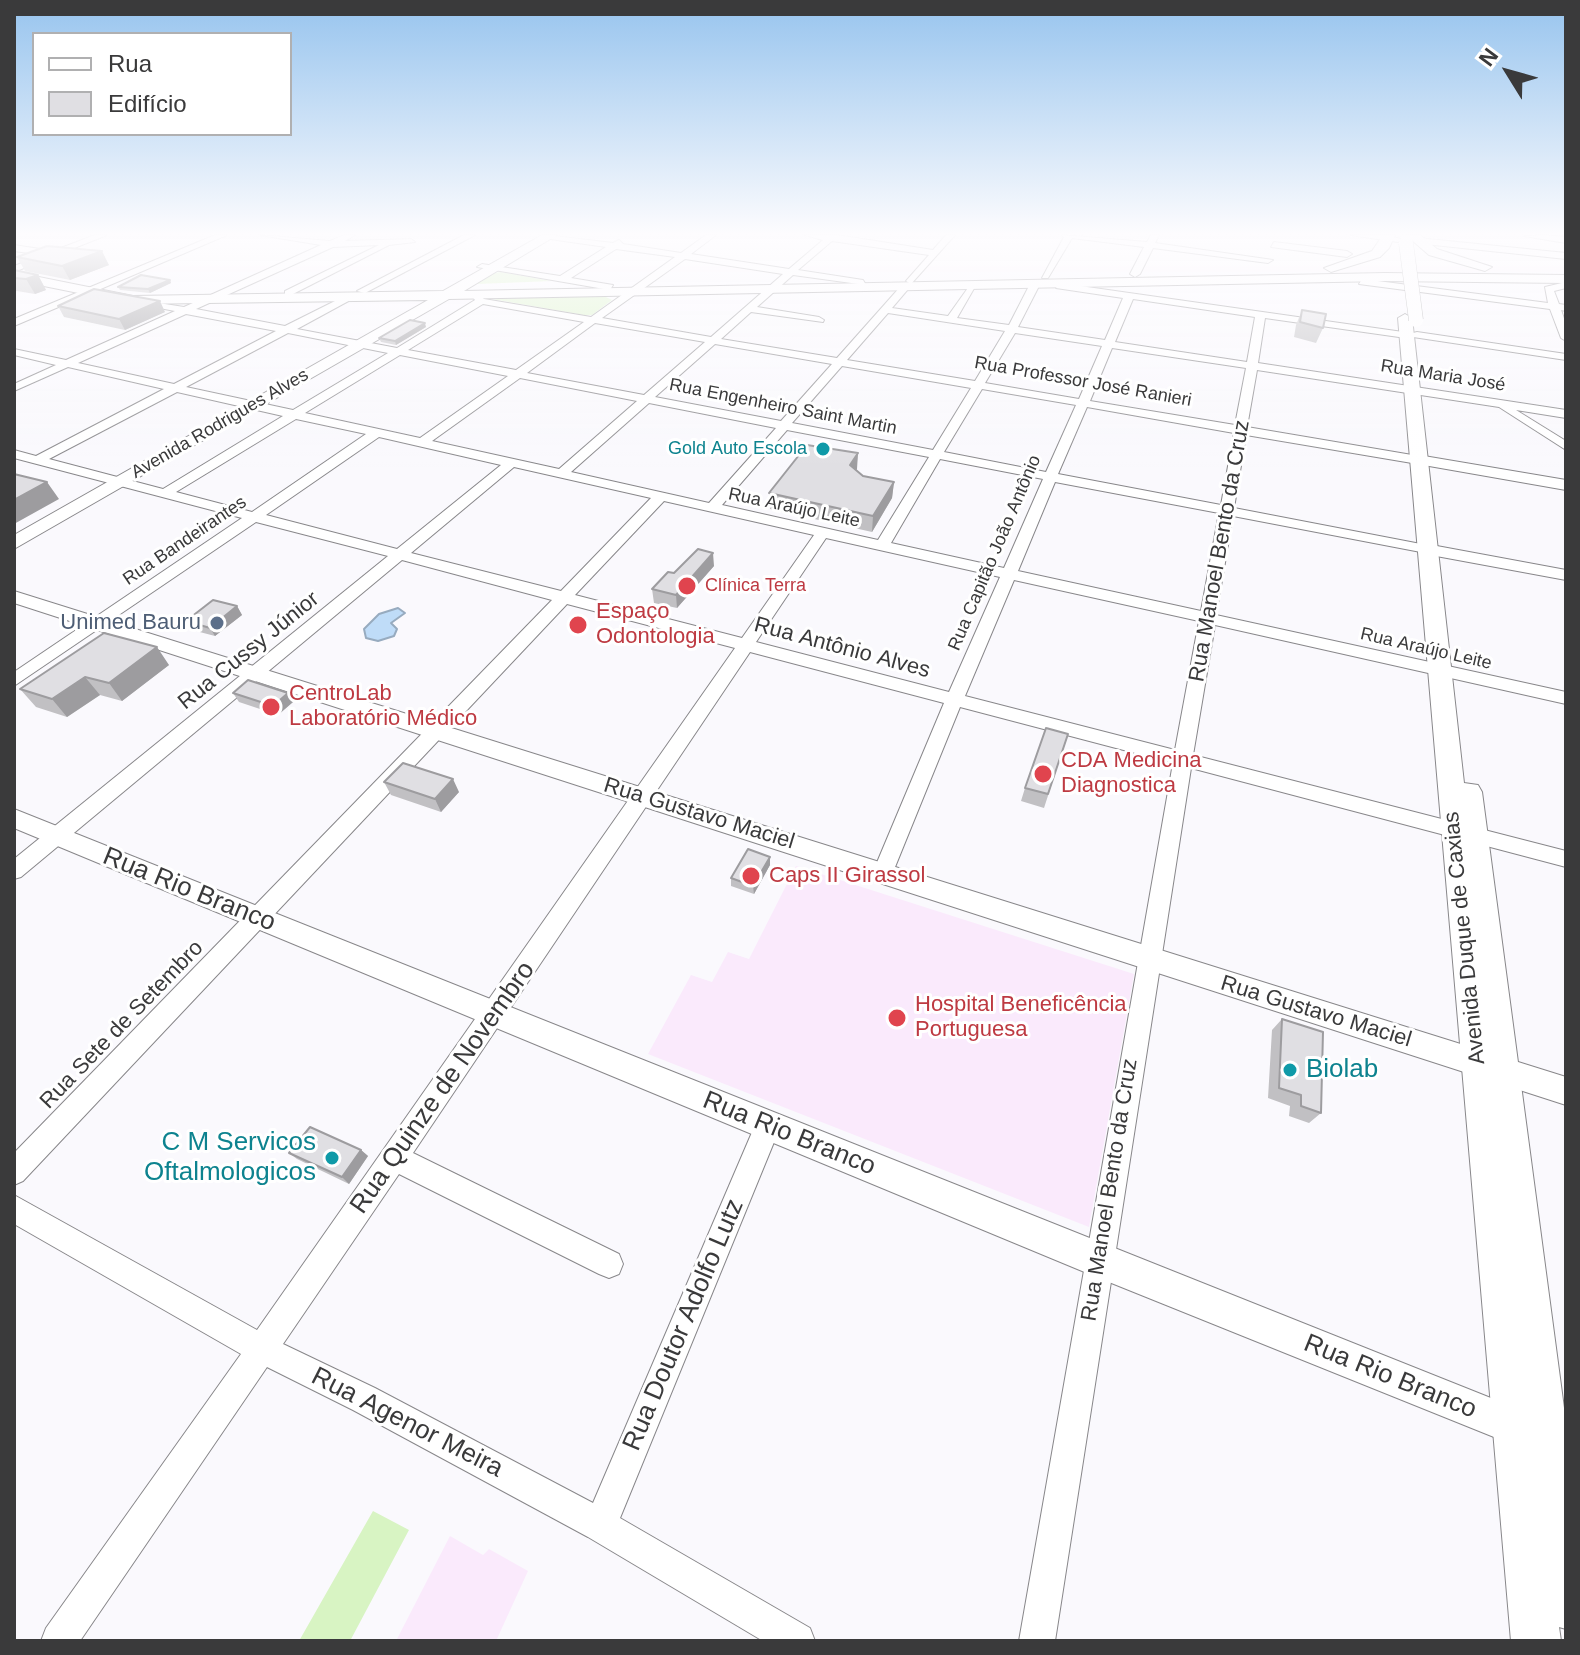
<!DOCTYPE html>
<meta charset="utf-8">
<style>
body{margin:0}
#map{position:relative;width:1580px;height:1655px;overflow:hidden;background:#faf9fd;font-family:Helvetica,sans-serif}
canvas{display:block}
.frame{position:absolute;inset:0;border:16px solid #3a3a3b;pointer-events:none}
.legend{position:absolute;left:32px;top:32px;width:260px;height:104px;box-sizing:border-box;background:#fff;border:2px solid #b0b0b1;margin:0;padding:10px 14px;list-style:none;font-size:24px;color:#3a3a3b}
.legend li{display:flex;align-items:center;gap:16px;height:40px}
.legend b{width:40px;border:2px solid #b0b0b1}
.north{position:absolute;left:1468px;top:32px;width:80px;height:80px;-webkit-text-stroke:6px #fff;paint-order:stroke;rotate:307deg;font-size:22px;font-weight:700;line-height:32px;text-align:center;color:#3a3a3b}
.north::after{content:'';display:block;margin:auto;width:28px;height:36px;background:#3a3a3b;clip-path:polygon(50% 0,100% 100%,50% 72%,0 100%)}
</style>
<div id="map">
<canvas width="1580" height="1655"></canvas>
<div class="frame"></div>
<ul class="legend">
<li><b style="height:10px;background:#fff"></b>Rua</li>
<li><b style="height:22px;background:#e0dfe3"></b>Edifício</li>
</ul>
<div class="north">N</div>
</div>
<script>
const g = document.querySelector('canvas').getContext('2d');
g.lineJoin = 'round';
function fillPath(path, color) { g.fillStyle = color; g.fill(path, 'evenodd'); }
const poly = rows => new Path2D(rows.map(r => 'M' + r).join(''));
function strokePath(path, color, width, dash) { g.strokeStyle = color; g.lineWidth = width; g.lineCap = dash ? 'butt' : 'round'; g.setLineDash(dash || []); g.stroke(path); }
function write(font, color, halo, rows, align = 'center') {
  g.font = font + ' Helvetica,sans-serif'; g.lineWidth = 6; g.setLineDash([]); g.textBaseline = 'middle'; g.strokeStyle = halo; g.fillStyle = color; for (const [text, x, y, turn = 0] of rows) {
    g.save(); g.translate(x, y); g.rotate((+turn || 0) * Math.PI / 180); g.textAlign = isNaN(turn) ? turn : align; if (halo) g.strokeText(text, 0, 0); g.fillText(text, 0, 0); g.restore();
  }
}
fillPath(poly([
 [796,866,1134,974,1089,1227,648,1054,691,975,712,982,728,952,749,959],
 [450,1536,483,1555,489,1549,528,1571,496,1641,396,1641]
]), '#faeafc');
fillPath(poly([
 [501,272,551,281,552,281,477,284,492,273],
 [604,296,612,300,592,315,584,315,492,299],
 [373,1511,409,1530,350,1641,299,1641]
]), '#d8f4c3');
const water = poly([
 [398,608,405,613,391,623,397,629,394,636,378,641,366,638,364,629,379,614,398,608]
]);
fillPath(water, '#bfdcf8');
strokePath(water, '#97abbf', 2);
const minor = poly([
 [95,235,107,235,14,272,14,266,43,255,14,251,14,245,53,251,95,235],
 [215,235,227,235,14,326,14,319,215,235],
 [260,235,330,241,344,235,355,235,345,241,411,239,415,242,389,245,291,295,285,295,285,291,379,245,333,247,196,309,285,326,351,293,354,298,297,329,397,348,475,300,471,295,476,292,484,299,591,317,675,257,616,249,571,278,613,285,610,290,477,267,482,264,560,276,606,247,550,239,546,235,613,243,619,240,623,244,681,253,706,235,716,235,691,254,789,269,823,240,805,235,837,235,933,250,946,235,955,235,911,284,906,281,929,255,832,241,798,270,863,280,866,285,793,275,757,307,819,317,824,320,823,322,751,312,721,339,837,358,901,286,909,288,892,308,948,316,970,285,976,285,957,318,1009,325,1029,286,1034,283,1039,286,1018,327,1105,340,1123,298,1056,288,1059,283,1410,333,1410,337,1406,338,1265,318,1258,363,1566,410,1566,418,1516,410,1566,441,1566,450,1499,407,1257,370,1247,427,1418,456,1425,460,1418,464,1246,435,1234,508,1426,545,1433,549,1426,553,1233,516,1216,615,1566,692,1566,704,1215,625,1193,755,1566,851,1566,867,1191,768,1055,1641,1019,1641,1173,763,960,707,893,872,890,878,883,880,876,878,873,872,944,703,750,652,413,1153,619,1254,623,1264,619,1274,609,1278,599,1274,399,1174,283,1344,375,1388,593,1503,759,1116,768,1112,777,1116,781,1125,620,1518,810,1628,815,1641,763,1641,588,1537,353,1410,267,1367,80,1641,41,1641,46,1628,241,1354,14,1224,14,1195,257,1330,735,648,567,604,23,1181,14,1185,14,1153,552,600,402,560,21,877,14,879,14,859,388,556,256,522,14,686,14,672,242,518,14,458,14,450,36,456,164,389,68,367,14,391,14,384,56,365,14,355,14,349,66,360,175,311,133,303,133,299,184,307,321,245,260,235],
 [685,259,783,274,711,337,602,318,685,259],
 [1133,299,1255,317,1247,362,1115,342,1133,299],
 [483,304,584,322,516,370,408,350,483,304],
 [888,313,1005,331,975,381,847,360,888,313],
 [186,314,276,331,174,384,78,363,186,314],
 [595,323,705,342,644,395,527,373,595,323],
 [288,333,388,353,293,410,186,387,288,333],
 [1015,333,1102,346,1079,399,985,383,1015,333],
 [715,344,832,364,781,421,655,397,715,344],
 [1112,348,1246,368,1235,425,1090,401,1112,348],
 [400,355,508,376,420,438,305,413,400,355],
 [842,366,971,388,933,450,792,423,842,366],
 [520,378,637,401,559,469,432,441,520,378],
 [982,389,1076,405,1046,472,944,452,982,389],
 [177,392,283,416,163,489,49,459,177,392],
 [649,403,776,428,709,503,571,472,649,403],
 [1087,407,1234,433,1221,505,1058,474,1087,407],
 [296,419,366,434,252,512,176,492,296,419],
 [787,430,929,457,878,540,722,505,787,430],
 [379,437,501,465,397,549,266,515,379,437],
 [940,459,1043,479,1004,568,891,543,940,459],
 [514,467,651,498,561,591,411,553,514,467],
 [1055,482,1219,513,1201,611,1018,571,1055,482],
 [664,501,814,535,742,638,575,595,664,501],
 [826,538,1000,577,949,692,756,642,826,538],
 [1014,580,1199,621,1175,750,965,696,1014,580],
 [464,235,475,235,365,293,357,291,464,235],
 [1062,235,1147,242,1151,235,1159,235,1155,243,1273,260,1268,263,1153,248,1140,274,1135,277,1130,274,1144,247,1072,238,1048,278,1042,278,1064,237,1062,235],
 [1350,235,1383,235,1402,239,1398,242,1350,235],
 [1544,235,1566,237,1566,243,1524,236,1544,235],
 [1418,238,1566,253,1566,259,1415,243,1418,238],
 [1274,242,1347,251,1352,254,1347,257,1271,247,1274,242],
 [1362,279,1548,303,1545,287,1566,282,1566,288,1554,291,1559,304,1566,305,1566,311,1561,310,1566,324,1566,341,1561,338,1550,309,1359,284,1362,279],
 [1417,332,1566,354,1566,360,1413,337,1413,333,1417,332]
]);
const tertiary = poly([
 [1418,455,1566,480,1566,490,1412,463,1412,457,1418,455],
 [1426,544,1566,570,1566,580,1420,553,1417,549,1420,545,1426,544],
 [14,591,1566,1077,1566,1105,14,603,14,591],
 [14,809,1566,1428,1566,1466,1099,1278,14,828,14,809]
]);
const secondary = poly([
 [542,235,557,235,464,291,1385,273,1566,275,1566,283,1385,281,449,299,14,549,14,535,428,300,133,304,14,280,14,272,133,296,443,291,542,235],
 [1383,235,1395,235,1389,248,1380,257,1331,272,1324,268,1372,251,1383,235],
 [1406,235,1420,235,1437,249,1492,267,1485,271,1429,255,1406,235],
 [1405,314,1412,318,1464,783,1478,785,1482,792,1566,1423,1566,1629,1559,1627,1561,1641,1511,1641,1398,318,1405,314]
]);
strokePath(minor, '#88878a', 2);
strokePath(tertiary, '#88878a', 2);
strokePath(secondary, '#88878a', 2);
fillPath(minor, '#fff');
fillPath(tertiary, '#fff');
fillPath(secondary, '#fff');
const secondaryBridge = poly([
 [1406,243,1416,320]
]);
strokePath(secondaryBridge, '#88878a', 15, []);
strokePath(secondaryBridge, '#fff', 14);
fillPath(poly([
 [17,257,109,265,70,280,25,271],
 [14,270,38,275,46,290,35,294,17,291,14,292],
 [170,280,171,283,150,293,120,290,118,287],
 [58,306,165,312,125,330,64,317],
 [1302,310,1323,328,1316,343,1294,337,1296,325],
 [426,327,396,345,381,342,379,338],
 [858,453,856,471,863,476,894,482,892,498,872,532,770,509,769,493],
 [714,566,677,608,654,603,652,589,674,573],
 [237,606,242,615,215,636,192,630,186,621],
 [104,633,169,665,122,701,100,695,67,717,36,707,20,689],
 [233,693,293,702,278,715,239,702],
 [1068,734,1044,808,1021,801,1025,788],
 [384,782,459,792,441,812,391,795],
 [770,857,770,865,754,894,731,886,731,878],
 [1282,1019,1321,1113,1309,1123,1289,1116,1290,1106,1268,1098,1272,1030],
 [361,1150,368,1156,349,1184,297,1159,289,1153]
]), '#c1c0c3');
fillPath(poly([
 [102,251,109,265,70,280,62,266],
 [38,275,46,290,35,294,26,279],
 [170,280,171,283,150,293,148,289],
 [160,301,165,312,125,330,119,319],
 [425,323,426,327,396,345,395,341],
 [858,453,857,469,849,482,850,465],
 [47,482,59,499,14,524,14,500],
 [894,482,892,498,872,532,873,516],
 [713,553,714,566,677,608,676,595],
 [237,606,242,615,215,636,210,628],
 [157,647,169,665,122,701,109,683],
 [85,677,100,695,67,717,52,699],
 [288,693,293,702,278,715,273,706],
 [453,779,459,792,441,812,435,799],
 [770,857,770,865,754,894,753,886],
 [361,1150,368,1156,349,1184,342,1177]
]), '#9d9c9f');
const building = poly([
 [47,246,102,251,62,266,17,257,47,246],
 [14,270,38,275,26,279,14,278,14,270],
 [141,275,170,280,148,289,118,287,141,275],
 [94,289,160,301,119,319,58,306,94,289],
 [1302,310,1326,314,1323,328,1300,322,1302,310],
 [410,320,425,323,395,341,379,338,410,320],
 [807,445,858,453,850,465,863,476,894,482,873,516,769,493,807,445],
 [14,474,47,482,14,500,14,474],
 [698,549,713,553,676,595,652,589,668,572,674,573,698,549],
 [213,600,237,606,210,628,186,621,213,600],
 [104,633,157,647,109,683,85,677,52,699,20,689,104,633],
 [248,680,288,693,273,706,233,693,248,680],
 [1046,728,1068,734,1048,794,1025,788,1046,728],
 [403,763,453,779,435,799,384,782,403,763],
 [748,849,770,857,753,886,731,878,748,849],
 [1282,1019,1323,1032,1321,1113,1301,1106,1301,1095,1279,1088,1282,1019],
 [310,1127,361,1150,342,1177,289,1153,310,1127]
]);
fillPath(building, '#e0dfe3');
strokePath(building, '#9d9c9f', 2);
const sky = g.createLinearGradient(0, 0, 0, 467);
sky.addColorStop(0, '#97c4ee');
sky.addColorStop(0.5, '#fdfcfe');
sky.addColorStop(1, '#fdfcfe00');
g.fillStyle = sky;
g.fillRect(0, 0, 1580, 467);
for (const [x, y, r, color] of [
 [823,449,8,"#0f9aa8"],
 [687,586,10,"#e0444e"],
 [217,623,8,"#5c6f8a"],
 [578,625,10,"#e0444e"],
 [271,707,10,"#e0444e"],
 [1043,774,10,"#e0444e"],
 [751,876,10,"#e0444e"],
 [897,1018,10,"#e0444e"],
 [1290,1070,8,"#0f9aa8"],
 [332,1158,8,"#0f9aa8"]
]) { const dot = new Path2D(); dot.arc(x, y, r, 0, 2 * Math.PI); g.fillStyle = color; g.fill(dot); strokePath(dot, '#fff', 3); }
write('18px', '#3a3a3b', '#fff', [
 ["Rua Maria José",1443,376,9],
 ["Rua Professor José Ranieri",1083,382,10],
 ["Rua Engenheiro Saint Martin",783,407,11],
 ["Avenida Rodrigues Alves",220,424,-30],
 ["Rua Araújo Leite",794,508,12],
 ["Rua Bandeirantes",185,541,-34],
 ["Rua Capitão João Antônio",995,553,-67],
 ["Rua Araújo Leite",1426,649,13]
]);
write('18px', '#0d838f', '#fff', [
 ["Gold Auto Escola",807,449]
], 'right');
write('18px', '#be3a42', '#fff', [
 ["Clínica Terra",705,586]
], 'left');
write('22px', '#3a3a3b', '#fff', [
 ["Rua Manoel Bento da Cruz",1220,551,-80],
 ["Rua Antônio Alves",842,648,15],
 ["Rua Cussy Júnior",249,651,-39],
 ["Rua Gustavo Maciel",699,814,17],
 ["Avenida Duque de Caxias",1465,938,-96],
 ["Rua Gustavo Maciel",1316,1012,17],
 ["Rua Sete de Setembro",122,1025,-46],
 ["Rua Manoel Bento da Cruz",1110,1190,-81]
]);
write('22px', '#be3a42', '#fff', [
 ["Espaço",596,612],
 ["Odontologia",596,637],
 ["CentroLab",289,694],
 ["Laboratório Médico",289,719],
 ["CDA Medicina",1061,761],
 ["Diagnostica",1061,786],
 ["Caps II Girassol",769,876],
 ["Hospital Beneficência",915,1005],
 ["Portuguesa",915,1030]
], 'left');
write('22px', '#4e5e75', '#fff', [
 ["Unimed Bauru",201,623]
], 'right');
write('26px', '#3a3a3b', '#fff', [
 ["Rua Rio Branco",189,890,22],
 ["Rua Quinze de Novembro",443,1088,-55],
 ["Rua Rio Branco",789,1134,22],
 ["Rua Doutor Adolfo Lutz",684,1325,-67],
 ["Rua Rio Branco",1390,1377,22],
 ["Rua Agenor Meira",407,1423,27]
]);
write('26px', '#0d838f', '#fff', [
 ["Biolab",1306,1070],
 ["C M Servicos",316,1143,"right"],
 ["Oftalmologicos",316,1173,"right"]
], 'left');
</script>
